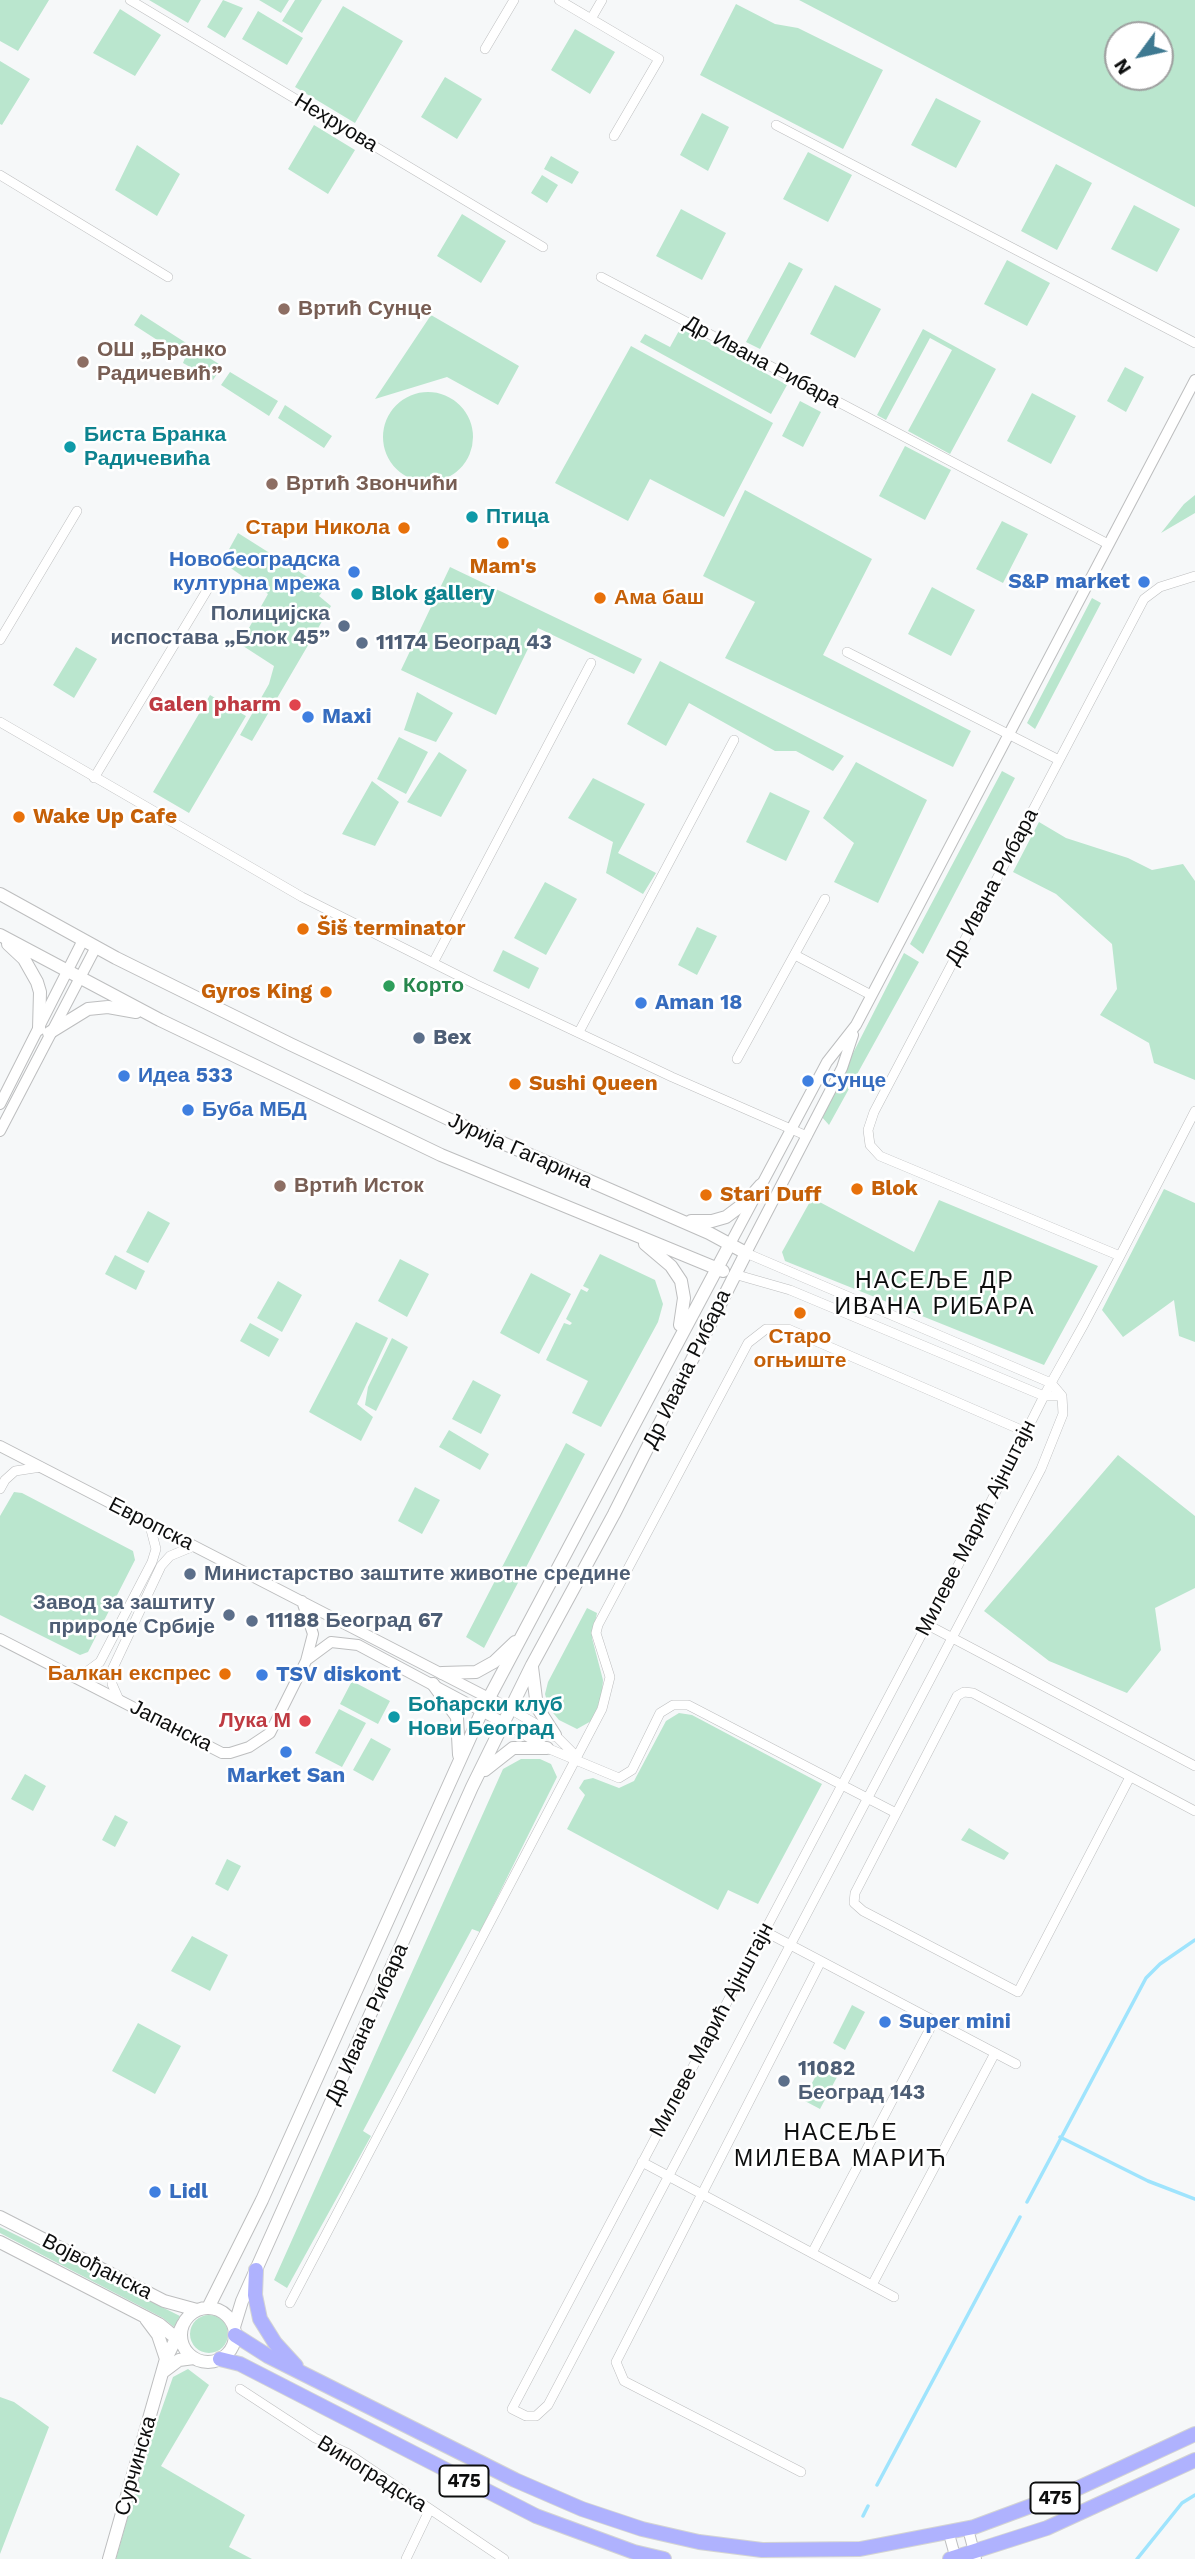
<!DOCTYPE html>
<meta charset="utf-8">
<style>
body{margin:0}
#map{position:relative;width:1195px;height:2559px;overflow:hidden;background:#f6f8f9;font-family:"Work Sans",sans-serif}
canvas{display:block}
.north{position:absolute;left:1104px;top:21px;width:70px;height:70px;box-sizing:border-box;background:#fff;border:2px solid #9e9f9f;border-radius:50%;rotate:237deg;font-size:19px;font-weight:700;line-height:28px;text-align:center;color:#0d0e0e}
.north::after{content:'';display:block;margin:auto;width:24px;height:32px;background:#3e7991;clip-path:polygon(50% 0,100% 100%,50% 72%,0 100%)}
</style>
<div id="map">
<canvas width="1195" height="2559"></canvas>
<div class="north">N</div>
</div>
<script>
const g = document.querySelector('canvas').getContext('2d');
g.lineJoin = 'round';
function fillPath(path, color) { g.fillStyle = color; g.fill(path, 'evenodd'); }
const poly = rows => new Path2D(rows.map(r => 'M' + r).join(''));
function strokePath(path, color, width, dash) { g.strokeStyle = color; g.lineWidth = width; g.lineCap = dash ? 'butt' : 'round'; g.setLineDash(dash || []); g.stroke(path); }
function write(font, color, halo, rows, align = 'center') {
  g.font = font + ' "Work Sans",sans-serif'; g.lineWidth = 5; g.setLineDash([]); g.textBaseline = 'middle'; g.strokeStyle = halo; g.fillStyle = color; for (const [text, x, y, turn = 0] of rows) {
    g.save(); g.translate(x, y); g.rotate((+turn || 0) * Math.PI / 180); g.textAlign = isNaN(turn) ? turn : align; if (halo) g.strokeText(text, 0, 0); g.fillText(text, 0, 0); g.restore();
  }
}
fillPath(poly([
 [0,0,49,0,18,51,0,41],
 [149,0,201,0,188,23],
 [223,0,243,8,225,38,207,27],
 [259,0,289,0,281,13],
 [295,0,322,0,302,33,282,21],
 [799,0,1195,0,1195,207],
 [1118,35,1160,35,1160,77,1118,77],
 [736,4,775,24,798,28,883,70,843,149,700,75],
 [343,6,403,41,355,123,295,87],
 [120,9,161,35,135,76,93,53],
 [258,11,303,38,287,65,242,39],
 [575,29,615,52,590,94,551,70],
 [0,61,30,79,2,125,0,124],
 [445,77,482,99,457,139,421,117],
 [936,98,981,121,956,168,911,145],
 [702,113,729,127,708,171,680,155],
 [314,125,355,150,328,194,288,169],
 [137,145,180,174,157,216,115,190],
 [808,152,852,175,828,222,783,199],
 [551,156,579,172,572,184,544,169],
 [1056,164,1092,183,1057,250,1021,231],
 [542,175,558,185,547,203,531,193],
 [1134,205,1180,229,1157,272,1111,249],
 [681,209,726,233,702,280,656,256],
 [462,214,506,241,481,283,437,256],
 [1007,260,1050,283,1027,326,984,304],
 [789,262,803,269,760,349,746,342],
 [835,285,881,309,855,358,810,334],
 [141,314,222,366,213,380,183,363,185,358,134,325],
 [431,315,519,366,498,405,447,377,375,399],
 [681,327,787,385,771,414,640,342,645,334,670,347],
 [923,329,996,369,950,454,908,431,952,350,930,338,886,420,877,415],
 [631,346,773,423,724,517,650,479,628,521,555,483],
 [1125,367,1144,377,1126,412,1107,401],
 [230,372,278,401,269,416,221,385],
 '383 437a45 45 0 1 1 90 0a45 45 0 1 1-90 0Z',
 [1032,393,1076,416,1051,464,1007,441],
 [800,401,821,412,803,447,782,436],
 [285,405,332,436,324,448,278,418],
 [905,446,951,470,925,520,879,496],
 [745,490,872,559,823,655,971,731,953,767,725,658,755,602,703,576],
 [1195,495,1195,513,1161,533,1184,504],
 [1002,521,1028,534,1003,583,976,569],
 [238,533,325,588,319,596,331,606,252,741,240,735,269,684,274,666,240,644,268,594,222,562],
 [450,567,642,659,634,674,538,628,496,715,401,670],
 [932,587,975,610,951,656,908,634],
 [1092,598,1101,603,1035,729,1027,723],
 [76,647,97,659,74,698,53,685],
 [660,661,844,756,833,771,796,751,775,751,689,703,666,746,627,724],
 [417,692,453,713,436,742,404,730],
 [210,695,246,716,189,813,153,792],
 [399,737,428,752,406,794,377,779],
 [439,752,467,770,441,817,407,802],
 [856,762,927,800,878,903,834,882,854,843,823,818],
 [1002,771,1015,778,923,954,910,944],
 [593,778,645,804,618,853,656,873,643,894,606,873,613,842,568,818],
 [372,781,399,802,375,846,342,834],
 [770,792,810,811,786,861,746,842],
 [1039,822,1066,838,1128,858,1152,870,1183,864,1195,881,1195,1080,1154,1063,1149,1043,1100,1015,1117,989,1112,944,1056,894,1013,872],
 [545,882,577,899,546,955,514,938],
 [697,927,717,936,697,975,678,965],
 [503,950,539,968,529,989,493,971],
 [904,953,919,962,829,1125,821,1116],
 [1164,1189,1195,1203,1195,1342,1179,1336,1174,1300,1123,1337,1102,1310],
 [812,1198,914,1252,939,1200,1098,1266,1044,1365,785,1261,782,1252],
 [148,1211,170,1223,148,1263,126,1252],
 [600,1254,655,1280,663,1304,658,1322,601,1427,572,1413,588,1381,546,1360,564,1323,570,1325,572,1323,566,1319,581,1289,587,1292,589,1289,583,1286],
 [115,1255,145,1271,136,1290,105,1274],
 [400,1259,429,1274,407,1317,378,1301],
 [531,1273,571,1294,539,1354,500,1333],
 [278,1281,302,1295,282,1332,257,1318],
 [356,1322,388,1338,357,1404,373,1417,361,1441,309,1412],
 [250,1323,279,1339,269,1357,240,1341],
 [392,1338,408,1347,376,1411,365,1405,368,1387],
 [473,1380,501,1395,481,1434,452,1419],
 [449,1430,489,1454,480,1470,439,1447],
 [566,1443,585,1454,484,1648,466,1637],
 [1118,1455,1195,1516,1195,1588,1155,1608,1161,1650,1127,1693,1049,1661,984,1611],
 [415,1487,440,1500,422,1534,398,1521],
 [14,1492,22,1493,133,1551,135,1560,88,1652,80,1655,0,1615,0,1516],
 [587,1608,597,1613,592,1638,603,1680,602,1694,593,1720,577,1729,559,1720,549,1708,545,1694,548,1682],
 [352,1681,390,1701,378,1724,340,1704],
 [339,1709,366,1723,342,1767,315,1753],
 [679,1713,692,1715,822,1784,758,1904,728,1890,718,1910,567,1829,585,1795,579,1788,584,1780,593,1778,619,1788,634,1781,666,1721],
 [371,1738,391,1749,373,1781,353,1770],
 [521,1759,540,1759,551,1764,557,1777,480,1932,472,1929,363,2131,371,2136,287,2288,274,2280,503,1769],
 [25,1774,46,1786,33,1811,11,1799],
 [115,1815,128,1822,115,1847,102,1840],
 [969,1828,1009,1853,1004,1860,961,1840],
 [227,1859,241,1866,228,1891,215,1884],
 [192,1936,228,1955,210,1991,171,1971],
 [852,2005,865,2012,845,2050,833,2043],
 [138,2023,181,2046,155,2094,112,2071],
 [820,2068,837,2077,820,2109,803,2100],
 [0,2227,180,2316,174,2327,163,2318,0,2233],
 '190 2334a19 19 0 1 1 38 0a19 19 0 1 1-38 0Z',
 [188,2369,209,2385,161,2466,245,2515,229,2547,252,2559,116,2559,144,2459,173,2377],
 [0,2397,14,2402,49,2427,0,2554]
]), '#bae6ce');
strokePath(poly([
 [1060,2137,1148,2181,1195,2199],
 [1027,2202,1146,1978,1160,1964,1195,1940],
 [877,2485,1020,2217],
 [863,2516,868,2506],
 [1137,2559,1182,2503,1195,2495]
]), '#9fe4fd', 3.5);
const minor = poly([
 [130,0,543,247],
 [559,0,659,59,614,136],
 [591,19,602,0],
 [485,49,514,0],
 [776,125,1195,343],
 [0,175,168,277],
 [601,277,1108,544],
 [0,640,77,511],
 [847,652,1059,760],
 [0,722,302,897,475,984,672,1077,807,1136],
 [94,778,212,582],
 [795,955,871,995],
 [433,963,591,663],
 [579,1032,734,740],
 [737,1059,825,899],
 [746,1253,1051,1383,1062,1396,1063,1414,1041,1469,548,2405,536,2416,526,2416,512,2409,972,1539,1044,1396,1051,1383,1084,1324,1120,1256,1195,1111],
 [1120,1256,880,1156,870,1145,868,1130,874,1112,1144,599,1160,587,1195,576],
 [734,1274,790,1290,1044,1396,1062,1396],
 [0,1489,5,1480,15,1471,41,1467],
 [926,1624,1195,1766],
 [71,1675,85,1673,100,1662,152,1562,156,1549,149,1522],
 [119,1700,112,1684,112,1670,161,1566,170,1556,194,1546],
 [510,1709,555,1735,577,1757],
 [504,1723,547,1748,619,1778,632,1770,660,1713,673,1705,688,1705,896,1813],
 [1130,1777,1018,1992,863,1911,854,1903,855,1893,957,1696,964,1692,973,1693,1195,1811],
 [764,1931,1016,2064],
 [642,2162,894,2297],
 [812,2253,934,2021],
 [872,2285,995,2053],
 [290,2303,602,1709,610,1677,596,1633,598,1625,748,1343,766,1329,788,1329,1026,1432],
 [240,2389,315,2438,347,2453,504,2559],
 [801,2472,624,2381,616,2362,821,1961],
 [406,2559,429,2511]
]);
const tertiary = poly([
 [0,1104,83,940],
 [0,1131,96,947],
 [730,1244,827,1062,856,1025,1195,380],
 [746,1253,842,1068,853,1035],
 [0,1446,510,1709],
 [0,1639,222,1753,230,1753,249,1747,270,1733,306,1661,313,1634,302,1601],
 [308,1659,331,1642,358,1645,504,1723],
 [968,2529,976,2559],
 [949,2534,956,2559]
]);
const secondary = poly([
 [0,894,116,958,290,1044,459,1124,709,1233,746,1253,614,1514,532,1665,472,1787,242,2301,234,2327],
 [0,935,160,1020,441,1155,723,1271],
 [8,944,24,959,37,982,40,992,39,1029],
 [49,1033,88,1009,108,1007,136,1012],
 [691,1221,712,1221,726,1217,746,1202,761,1185],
 [645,1244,671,1266,681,1281,684,1298,680,1325],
 [532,1667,537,1707,555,1735],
 [442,1673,476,1672,494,1662,515,1642],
 [433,1684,457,1717,459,1755],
 [485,1770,513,1748,547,1748],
 [0,2217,164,2301,197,2310],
 [0,2242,159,2324,182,2343],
 '181 2335a27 27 0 1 1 54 0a27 27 0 1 1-54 0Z',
 [208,2308,262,2200,482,1711,730,1244],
 [146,2319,158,2335,166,2359],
 [163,2372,179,2360,194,2358],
 [109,2559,166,2359,183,2324]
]);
const trunk = poly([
 [256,2270,255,2295,260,2319,275,2343,296,2366],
 [235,2335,268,2356,515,2480,582,2509,642,2529,699,2542,762,2550,860,2549,974,2527,1074,2490,1195,2434],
 [220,2359,240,2364,536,2516,634,2552,664,2559],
 [950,2559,1047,2528,1195,2460]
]);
strokePath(minor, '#bdbebf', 10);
strokePath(tertiary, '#bdbebf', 12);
strokePath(secondary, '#bdbebf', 14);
strokePath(trunk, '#d3d4d4', 16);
strokePath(minor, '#fff', 9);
strokePath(tertiary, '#fff', 10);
strokePath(secondary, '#fff', 12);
strokePath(trunk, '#afb2fe', 14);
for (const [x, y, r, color] of [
 [284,309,7,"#8d6e63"],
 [83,362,7,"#8d6e63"],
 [70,447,7,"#0f9aa8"],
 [272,484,7,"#8d6e63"],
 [472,517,7,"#0f9aa8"],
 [404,528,7,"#e8710a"],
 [503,543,7,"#e8710a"],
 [354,572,7,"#3f7fe0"],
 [1144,582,7,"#3f7fe0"],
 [357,594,7,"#0f9aa8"],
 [600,598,7,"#e8710a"],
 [344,626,7,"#5c6f8a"],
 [362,643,7,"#5c6f8a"],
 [295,705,7,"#e0444e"],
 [308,717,7,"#3f7fe0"],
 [19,817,7,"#e8710a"],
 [303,929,7,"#e8710a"],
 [389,986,7,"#2e9e5b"],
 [326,992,7,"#e8710a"],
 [641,1003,7,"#3f7fe0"],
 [419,1038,7,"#5c6f8a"],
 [124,1076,7,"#3f7fe0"],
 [808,1081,7,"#3f7fe0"],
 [515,1084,7,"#e8710a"],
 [188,1110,7,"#3f7fe0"],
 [280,1186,7,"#8d6e63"],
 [857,1189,7,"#e8710a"],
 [706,1195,7,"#e8710a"],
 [800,1313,7,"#e8710a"],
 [190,1574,7,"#5c6f8a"],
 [229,1615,7,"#5c6f8a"],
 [252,1621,7,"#5c6f8a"],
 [225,1674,7,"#e8710a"],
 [262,1675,7,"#3f7fe0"],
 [394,1717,7,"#0f9aa8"],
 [305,1721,7,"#e0444e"],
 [286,1752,7,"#3f7fe0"],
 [885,2022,7,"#3f7fe0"],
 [784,2081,7,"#5c6f8a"],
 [155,2192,7,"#3f7fe0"]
]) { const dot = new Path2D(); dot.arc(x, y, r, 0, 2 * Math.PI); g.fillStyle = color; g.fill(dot); strokePath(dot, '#fff', 2.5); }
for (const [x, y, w] of [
 [464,2481,49],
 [1055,2498,49]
]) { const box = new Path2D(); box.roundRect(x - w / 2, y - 15.5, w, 31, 5); g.fillStyle = '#fff'; g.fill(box); strokePath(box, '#0d0e0e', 2); }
write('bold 19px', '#0d0e0e', null, [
 ["475",464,2481],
 ["475",1055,2498]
]);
write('21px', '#0d0e0e', '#fff', [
 ["Нехруова",336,123,31],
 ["Др Ивана Рибара",762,362,28],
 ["Др Ивана Рибара",992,887,-62],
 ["Јурија Гагарина",520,1151,24],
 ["Др Ивана Рибара",687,1369,-64],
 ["Европска",151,1524,27],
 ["Милеве Марић Ајнштајн",976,1528,-63],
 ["Јапанска",171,1726,27],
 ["Др Ивана Рибара",367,2024,-66],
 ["Милеве Марић Ајнштајн",712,2030,-62],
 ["Војвођанска",97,2267,27],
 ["Сурчинска",136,2466,-74],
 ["Виноградска",372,2474,32]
]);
write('bold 21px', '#785e54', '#fff', [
 ["Вртић Сунце",298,309],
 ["ОШ „Бранко",97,350],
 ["Радичевић”",97,374],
 ["Вртић Звончићи",286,484],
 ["Вртић Исток",294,1186]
], 'left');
write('bold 21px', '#0d838f', '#fff', [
 ["Биста Бранка",84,435],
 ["Радичевића",84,459],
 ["Птица",486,517],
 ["Blok gallery",371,594],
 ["Боћарски клуб",408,1705],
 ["Нови Београд",408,1729]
], 'left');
write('bold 21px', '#c56008', '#fff', [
 ["Стари Никола",390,528,"right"],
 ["Mam's",503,567,"center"],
 ["Ама баш",614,598],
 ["Wake Up Cafe",33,817],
 ["Šiš terminator",317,929],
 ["Gyros King",312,992,"right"],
 ["Sushi Queen",529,1084],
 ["Blok",871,1189],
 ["Stari Duff",720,1195],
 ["Старо",800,1337,"center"],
 ["огњиште",800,1361,"center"],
 ["Балкан експрес",211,1674,"right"]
], 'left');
write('bold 21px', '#366cbe', '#fff', [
 ["Новобеоградска",340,560,"right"],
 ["културна мрежа",340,584,"right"],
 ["S&P market",1130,582,"right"],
 ["Maxi",322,717],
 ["Aman 18",655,1003],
 ["Идеа 533",138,1076],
 ["Сунце",822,1081],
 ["Буба МБД",202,1110],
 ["TSV diskont",276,1675],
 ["Market San",286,1776,"center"],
 ["Super mini",899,2022],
 ["Lidl",169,2192]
], 'left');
write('bold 21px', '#4e5e75', '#fff', [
 ["Полицијска",330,614,"right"],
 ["испостава „Блок 45”",330,638,"right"],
 ["11174 Београд 43",376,643],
 ["Bex",433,1038],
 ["Министарство заштите животне средине",204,1574],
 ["Завод за заштиту",215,1603,"right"],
 ["природе Србије",215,1627,"right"],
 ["11188 Београд 67",266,1621],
 ["11082",798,2069],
 ["Београд 143",798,2093]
], 'left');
write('bold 21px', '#be3a42', '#fff', [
 ["Galen pharm",281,705],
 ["Лука М",291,1721]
], 'right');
write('bold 21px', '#27864d', '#fff', [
 ["Корто",403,986]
], 'left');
g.letterSpacing = '2px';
write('23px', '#0d0e0e', '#fff', [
 ["НАСЕЉЕ ДР",935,1281],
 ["ИВАНА РИБАРА",935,1307],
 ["НАСЕЉЕ",841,2133],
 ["МИЛЕВА МАРИЋ",841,2159]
]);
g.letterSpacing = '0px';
</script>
